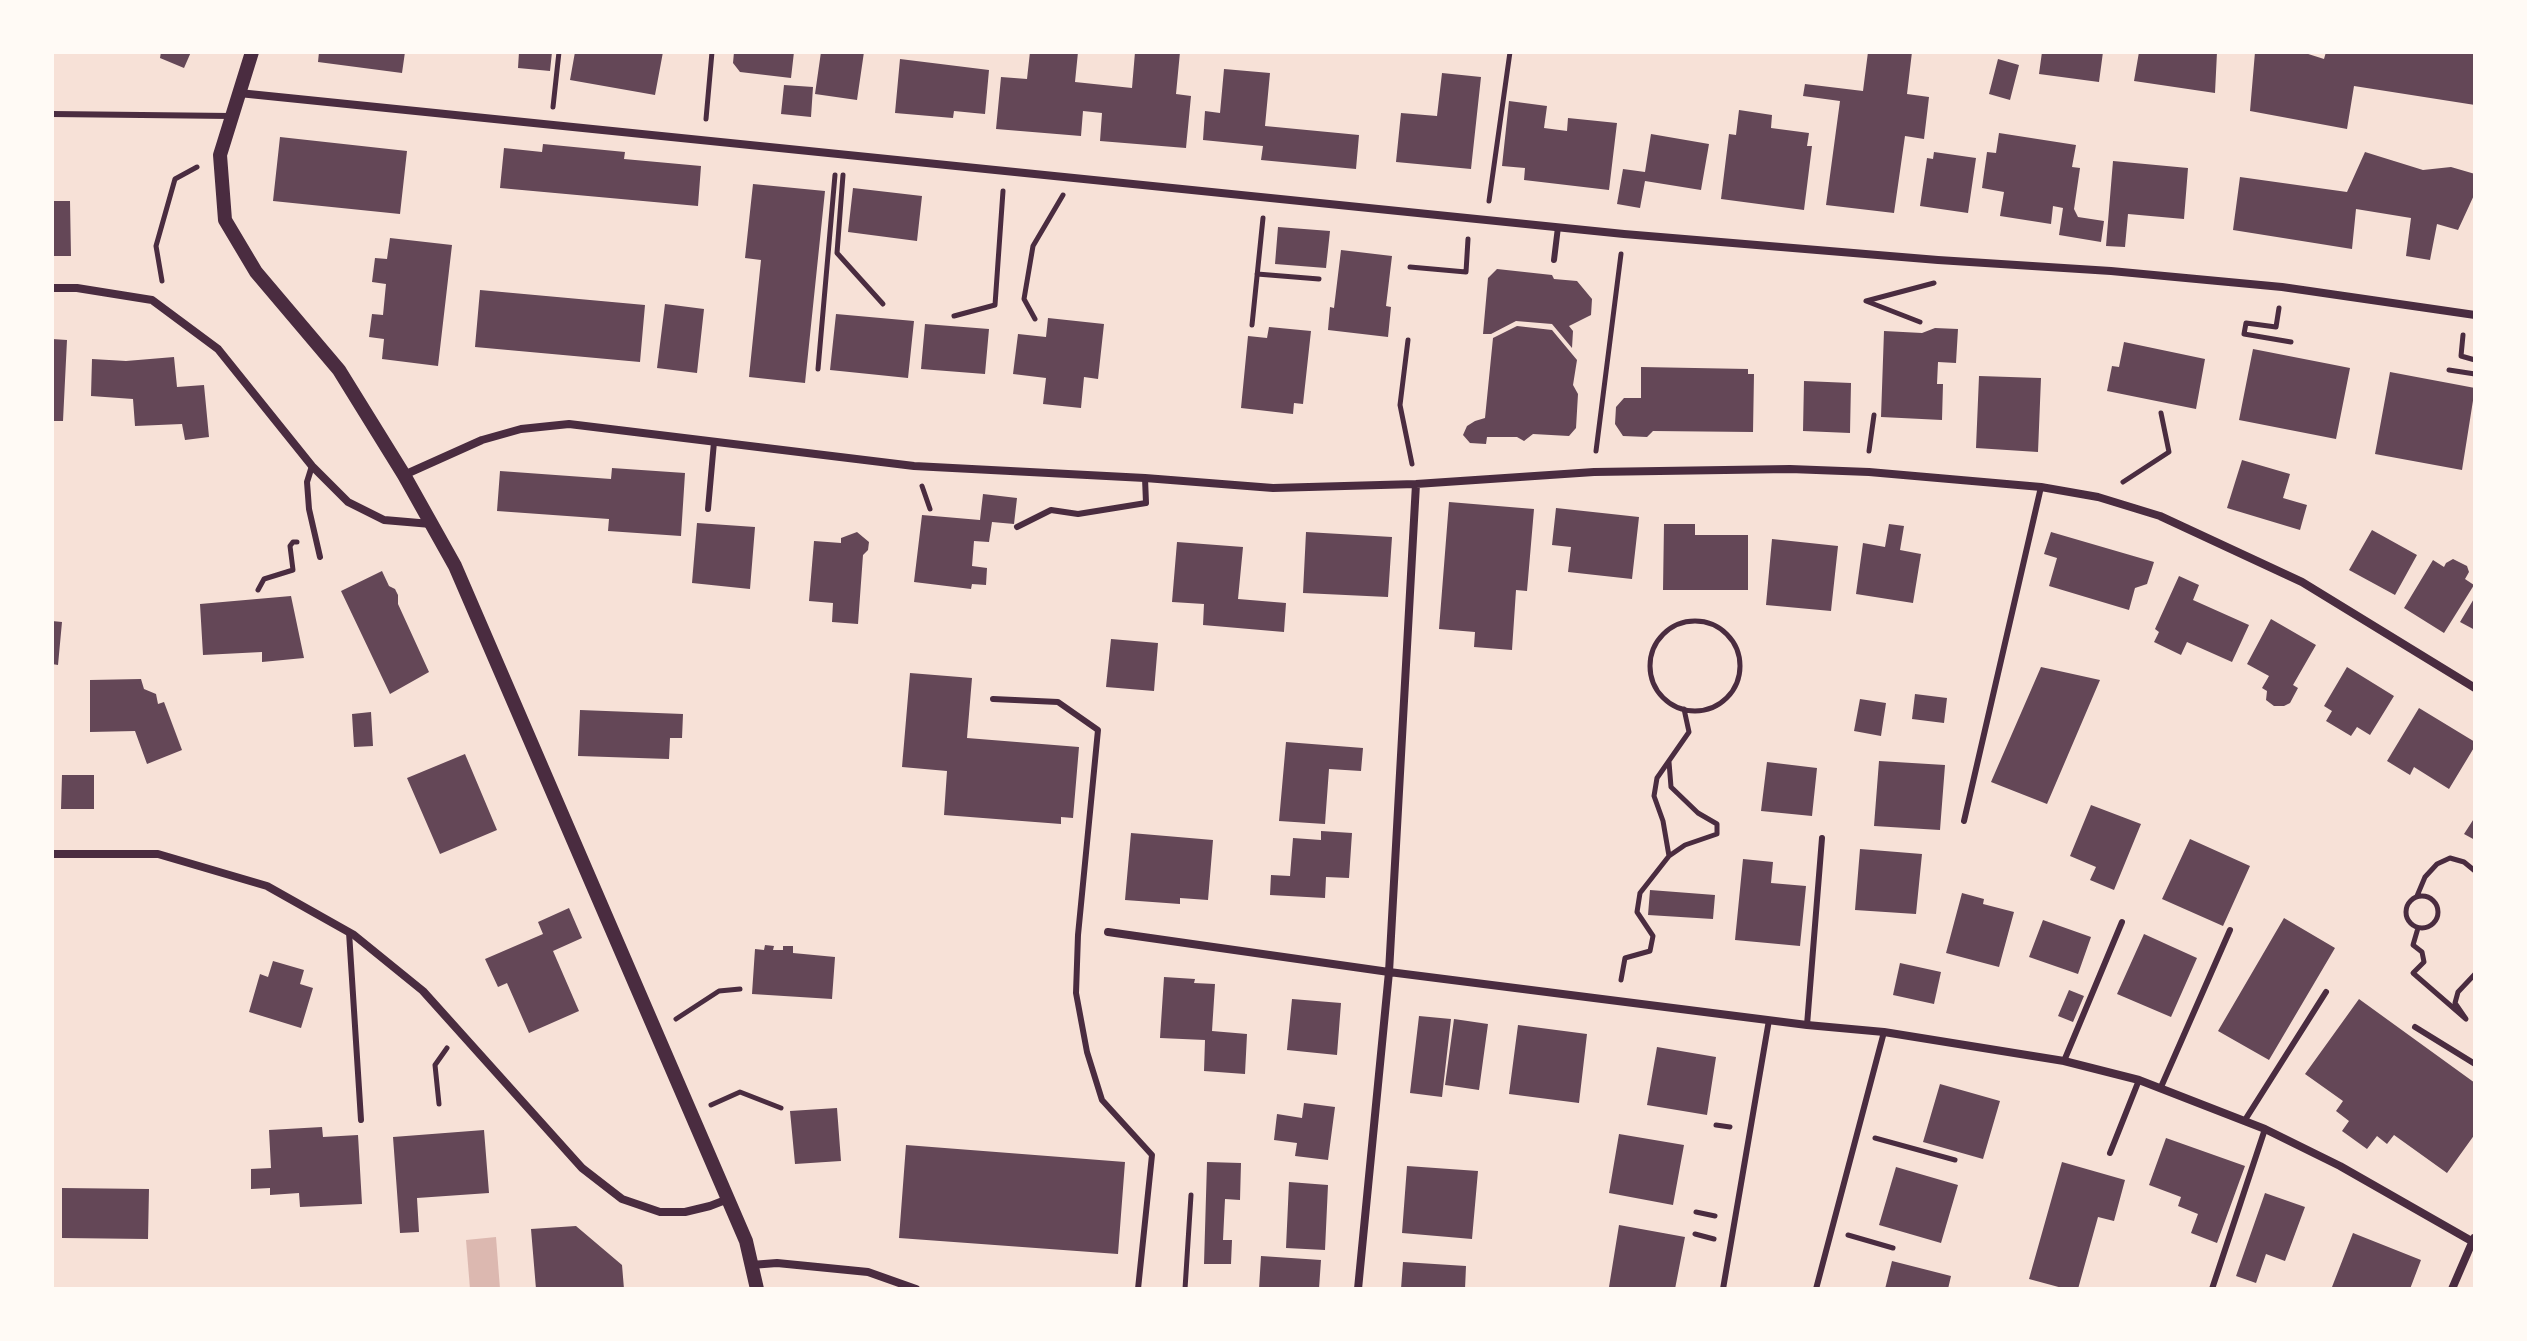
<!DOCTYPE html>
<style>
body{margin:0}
#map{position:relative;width:2527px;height:1341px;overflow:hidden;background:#f7e1d7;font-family:Signika,sans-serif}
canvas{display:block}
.frame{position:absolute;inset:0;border:54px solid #fffaf5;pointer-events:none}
</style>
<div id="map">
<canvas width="2527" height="1341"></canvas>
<div class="frame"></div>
</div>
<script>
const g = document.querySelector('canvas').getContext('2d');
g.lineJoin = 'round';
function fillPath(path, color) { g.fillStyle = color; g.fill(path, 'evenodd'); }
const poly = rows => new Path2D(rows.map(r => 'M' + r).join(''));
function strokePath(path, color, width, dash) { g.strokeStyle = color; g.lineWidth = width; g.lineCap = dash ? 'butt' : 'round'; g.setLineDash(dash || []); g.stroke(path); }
fillPath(poly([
 [496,1237,500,1289,470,1289,466,1240]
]), '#dcb8b0');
fillPath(poly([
 [161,52,191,52,184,68,160,58],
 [319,52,405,52,402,73,318,62],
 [519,52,552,52,550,71,518,68],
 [575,52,663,52,655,95,570,80],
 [734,52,794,52,791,78,740,72,733,63],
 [821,52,864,52,857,100,815,94],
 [1030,52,1078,52,1075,82,1132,88,1135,52,1180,52,1176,94,1191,96,1186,148,1100,141,1102,113,1083,111,1081,136,996,129,1001,77,1027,79],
 [1868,52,1912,52,1907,94,1929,97,1924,139,1905,136,1894,213,1826,205,1840,101,1803,96,1805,84,1863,91],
 [2042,52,2103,52,2099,82,2039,74],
 [2139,52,2217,52,2215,93,2134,81],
 [2255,52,2302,52,2324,59,2326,52,2475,52,2475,105,2354,86,2347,129,2250,111],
 [900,59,989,70,985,114,954,111,953,118,895,113],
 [1998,59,2019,65,2010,100,1989,94],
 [1224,69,1270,73,1265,126,1359,135,1356,169,1261,160,1263,146,1203,140,1205,111,1220,113],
 [1442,73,1481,77,1471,169,1396,162,1401,113,1437,116],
 [784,85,813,87,811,117,781,114],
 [1509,101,1547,106,1544,128,1567,131,1568,118,1617,123,1609,190,1524,180,1525,168,1502,166],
 [1739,110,1772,115,1771,128,1809,133,1807,146,1812,146,1804,210,1721,199,1729,134,1736,135],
 [1999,133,2076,145,2072,167,2080,168,2074,209,2078,217,2104,221,2101,242,2059,235,2063,208,2053,206,2051,224,2000,216,2004,192,1982,188,1987,152,1996,153],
 [1651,134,1709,144,1701,190,1645,181,1640,208,1617,204,1623,169,1645,172],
 [280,137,407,151,400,214,273,201],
 [543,144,625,152,624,159,701,166,698,206,500,188,504,148,542,152],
 [1934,152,1976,158,1968,213,1920,206,1927,158,1933,159],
 [2365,152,2423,170,2451,167,2475,174,2475,193,2458,230,2437,224,2430,260,2406,256,2411,218,2356,209,2352,249,2233,230,2240,177,2347,192],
 [2113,161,2188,168,2184,219,2128,214,2125,247,2106,246],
 [753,184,825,191,805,383,749,377,761,260,745,258],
 [853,188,922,196,917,241,848,232],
 [52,201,70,201,71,256,52,256],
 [1278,227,1330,231,1326,268,1275,264],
 [390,238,452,245,438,366,382,359,384,339,369,337,372,314,383,315,386,284,372,282,375,258,387,259],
 [1341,250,1392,256,1386,306,1391,307,1388,337,1328,330,1330,307,1334,308],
 [1497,269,1552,275,1554,279,1577,281,1592,299,1591,315,1569,326,1573,331,1572,348,1552,324,1516,321,1491,334,1483,334,1488,278],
 [480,290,645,305,640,362,475,347],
 [665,304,704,309,697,373,657,368],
 [836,314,914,321,908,378,830,370],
 [1048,318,1104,324,1098,379,1084,377,1081,408,1043,404,1046,378,1013,374,1018,334,1046,337],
 [925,324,989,329,985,374,921,369],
 [1517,326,1552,330,1577,360,1573,385,1578,394,1576,428,1569,436,1533,434,1524,441,1517,437,1487,437,1486,444,1470,443,1463,435,1467,426,1475,421,1485,418,1493,338],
 [1269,327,1311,331,1303,404,1294,403,1293,414,1241,408,1248,336,1267,338],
 [1935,328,1958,329,1956,363,1938,362,1937,384,1943,384,1942,420,1881,417,1884,331,1922,333],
 [52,339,67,340,63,421,52,421],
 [2124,342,2205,359,2196,409,2107,391,2112,366,2119,367],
 [2253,349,2350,368,2336,439,2239,420],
 [174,357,177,387,204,385,209,437,185,440,182,424,135,426,133,399,91,396,92,359,126,361],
 [1641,367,1748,369,1748,374,1754,374,1753,432,1653,431,1647,437,1623,436,1615,424,1616,407,1624,398,1641,398],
 [2390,372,2475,388,2462,470,2375,454],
 [1979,376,2041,378,2038,452,1976,448],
 [1804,381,1851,383,1850,433,1803,431],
 [2242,460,2290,474,2283,498,2307,505,2300,530,2227,508],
 [612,468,685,473,681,536,608,531,609,519,497,511,500,471,611,479],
 [983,494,1017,498,1014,524,992,522,989,542,974,541,972,566,987,568,986,585,972,584,971,589,914,582,922,515,980,520],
 [1449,502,1534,509,1527,591,1516,590,1512,650,1474,647,1475,632,1439,629],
 [1556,508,1639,517,1632,579,1568,572,1571,547,1552,545],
 [697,523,755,527,750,589,692,583],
 [1664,524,1695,524,1695,535,1748,535,1748,590,1663,590],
 [1889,524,1904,526,1900,550,1921,554,1913,603,1856,594,1863,543,1885,547],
 [2372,530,2417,555,2395,595,2349,570],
 [857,532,869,542,868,550,863,555,858,624,832,622,833,603,809,601,814,541,841,543,841,538],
 [1306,532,1392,537,1388,597,1303,593],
 [2051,532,2154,562,2147,584,2135,588,2129,610,2049,586,2057,558,2044,554],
 [1772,539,1838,546,1831,611,1766,605],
 [1177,542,1243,547,1238,599,1286,603,1284,632,1203,625,1204,604,1172,602],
 [2453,559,2467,566,2469,572,2465,579,2474,585,2444,633,2404,608,2433,560,2444,567,2446,563],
 [382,571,389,586,395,589,398,595,398,604,429,672,390,694,341,591],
 [2179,576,2199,585,2193,600,2249,625,2232,662,2187,642,2181,655,2154,642,2159,632,2155,629],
 [291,596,304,658,262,662,262,652,203,655,200,604],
 [2475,597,2475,630,2460,622],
 [2271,619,2316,645,2293,685,2298,688,2290,703,2284,706,2274,706,2266,700,2267,691,2262,688,2269,676,2247,664],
 [52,621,62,622,58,665,52,664],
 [1111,639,1158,643,1154,691,1106,687],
 [2041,667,2100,680,2047,804,1991,782],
 [2347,667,2394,696,2370,735,2357,727,2351,736,2326,721,2332,711,2324,706],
 [910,673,972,678,967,738,1079,747,1073,818,1061,817,1061,824,944,815,947,771,902,767],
 [141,679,144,689,156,694,158,704,164,702,182,750,147,764,135,731,90,732,90,680],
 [1915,694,1947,698,1944,723,1912,719],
 [1860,699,1886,703,1881,736,1854,731],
 [2419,708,2475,742,2475,746,2449,789,2414,767,2410,775,2387,761],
 [580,710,683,714,682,738,670,738,669,759,578,756],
 [371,712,373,746,354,747,352,714],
 [1286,742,1363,748,1361,771,1329,769,1325,824,1279,821],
 [465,754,497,830,440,854,407,778],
 [1879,761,1945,765,1940,830,1874,826],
 [1767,762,1817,768,1812,816,1761,811],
 [62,775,94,775,94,809,61,809],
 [2091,805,2141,824,2114,890,2090,880,2096,867,2070,856],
 [2475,817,2475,840,2464,834],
 [1321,831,1352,833,1349,878,1326,877,1325,898,1270,895,1271,875,1290,876,1293,838,1321,840],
 [1131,833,1213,840,1208,900,1180,898,1180,904,1125,900],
 [2190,839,2250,866,2223,926,2162,899],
 [1860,849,1922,854,1916,914,1855,910],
 [1743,859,1773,862,1771,883,1806,886,1800,946,1735,940],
 [1650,890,1715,895,1713,919,1648,915],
 [1962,893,1984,899,1983,904,2014,912,1999,967,1946,953],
 [569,908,582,938,553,951,579,1011,529,1033,507,983,498,987,485,959,543,934,538,922],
 [2284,918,2335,948,2269,1060,2218,1031],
 [2043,920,2091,937,2078,974,2029,957],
 [2144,934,2197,958,2171,1017,2117,994],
 [765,945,774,946,773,950,783,950,783,946,793,946,793,953,835,957,832,999,752,994,755,949,764,950],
 [273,961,304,970,300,984,313,988,301,1028,249,1012,260,974,268,977],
 [1900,963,1941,972,1934,1004,1893,995],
 [1164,977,1195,979,1194,983,1215,984,1212,1031,1247,1034,1245,1074,1204,1071,1205,1040,1160,1038],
 [2069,990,2084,996,2073,1022,2058,1016],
 [1292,999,1341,1003,1337,1055,1287,1050],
 [2359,999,2475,1083,2475,1134,2447,1173,2394,1135,2387,1144,2377,1136,2367,1149,2342,1131,2349,1121,2336,1111,2343,1101,2305,1074],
 [1419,1016,1451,1019,1442,1097,1410,1093],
 [1454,1019,1488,1024,1479,1090,1445,1085],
 [1518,1025,1587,1034,1579,1103,1509,1094],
 [1657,1047,1716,1057,1707,1115,1647,1105],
 [1940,1084,2000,1101,1983,1159,1923,1142],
 [1304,1103,1335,1107,1328,1160,1295,1156,1297,1143,1274,1140,1277,1114,1302,1118],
 [837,1108,841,1161,795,1164,790,1111],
 [322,1127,323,1137,358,1135,362,1204,300,1207,299,1193,270,1195,270,1188,251,1189,251,1169,271,1168,269,1130],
 [484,1130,489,1193,417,1198,419,1232,400,1233,393,1137],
 [1619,1134,1684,1145,1673,1205,1609,1193],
 [2166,1138,2245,1166,2217,1243,2191,1233,2198,1214,2178,1206,2181,1197,2149,1185],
 [906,1145,1125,1162,1118,1254,899,1238],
 [1207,1162,1241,1163,1240,1200,1225,1199,1223,1240,1232,1240,1231,1264,1204,1264],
 [2062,1162,2125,1180,2114,1221,2098,1217,2078,1289,2066,1289,2029,1279],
 [1407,1166,1478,1171,1472,1239,1402,1233],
 [1896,1167,1958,1185,1941,1243,1879,1225],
 [1289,1182,1328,1185,1325,1250,1286,1248],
 [62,1188,149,1189,148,1239,62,1238],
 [2265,1193,2305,1207,2285,1261,2266,1254,2256,1283,2236,1276],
 [1619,1225,1685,1237,1675,1289,1620,1289,1609,1287],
 [576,1226,622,1265,624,1289,536,1289,531,1229],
 [2353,1233,2421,1260,2410,1289,2338,1289,2332,1287],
 [1261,1256,1321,1260,1319,1289,1259,1289],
 [1892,1261,1951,1276,1948,1289,1885,1289],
 [1403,1262,1466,1266,1465,1289,1401,1289]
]), '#644757');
strokePath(poly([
 [553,107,559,52],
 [706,119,712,52],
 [843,175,837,253,883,304],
 [1489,201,1510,52],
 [1410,267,1466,272,1468,239],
 [1257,274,1319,279],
 [162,281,156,246,175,179,197,167],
 [2279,308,2276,327,2246,323,2244,334,2291,342],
 [954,316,995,305,1003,191],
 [1035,319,1024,299,1033,246,1063,195],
 [1920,322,1866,301,1934,283],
 [1252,325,1263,218],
 [2463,335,2461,356,2475,360],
 [1408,340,1400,405,1412,464],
 [818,369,835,175],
 [2449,370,2475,374],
 [1596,451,1621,254],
 [1869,451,1874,415],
 [2123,482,2169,452,2161,413],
 [922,486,930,509],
 [258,590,264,579,293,570,290,546,293,542,297,542],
 '1650 666a45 45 0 1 1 90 0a45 45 0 1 1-90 0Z',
 [1669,856,1685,845,1717,834,1717,824,1698,813,1671,787,1669,762],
 '2406 912a16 16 0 1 1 32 0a16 16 0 1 1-32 0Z',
 [2417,896,2425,877,2437,864,2450,858,2464,862,2475,871],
 [2418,928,2413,945,2422,952,2424,962,2413,973,2466,1019,2455,1003,2458,992,2475,974],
 [1621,980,1625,958,1650,951,1653,936,1637,912,1640,893,1669,856,1663,821,1654,796,1657,778,1689,732,1684,709],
 [676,1019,719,991,740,989],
 [439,1104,435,1065,447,1048],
 [711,1105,740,1092,781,1108],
 [1716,1125,1730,1127],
 [1875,1138,1955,1160],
 [1696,1212,1715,1216],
 [1695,1234,1714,1239],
 [1848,1235,1893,1248],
 [1185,1289,1191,1195]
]), '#4a2c40', 5);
strokePath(poly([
 [52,114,231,116],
 [1554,260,1558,227],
 [312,466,307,482,309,509,320,557],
 [708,509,714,442],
 [1017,527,1051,510,1078,514,1146,503,1145,478],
 [993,699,1058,702,1098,730,1078,935,1076,993,1087,1052,1102,1100,1152,1155,1138,1289],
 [1964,821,2041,487],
 [349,932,361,1120],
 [1807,1025,1822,838],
 [2415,1027,2475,1064],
 [2064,1061,2122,922],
 [2161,1087,2230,930],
 [2245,1120,2326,992],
 [2110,1153,2139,1080],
 [1723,1289,1769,1020],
 [1816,1289,1884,1032],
 [2212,1289,2265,1129]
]), '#4a2c40', 6);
strokePath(poly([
 [239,93,1624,234,1938,260,2111,271,2282,287,2475,315],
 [52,288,77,288,152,300,218,349,312,466,348,502,384,520,431,524],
 [404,475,482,440,521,429,569,424,914,466,1145,478,1273,488,1416,484,1594,472,1790,469,1869,472,2041,487,2098,497,2160,516,2302,582,2475,688],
 [52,854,158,854,267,886,354,935,423,991,582,1168,622,1199,660,1212,685,1212,710,1206,728,1199],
 [1108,932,1389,972,1807,1025,1884,1032,2064,1061,2139,1080,2265,1129,2340,1166,2475,1243],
 [751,1265,777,1263,868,1272,916,1289],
 [1358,1289,1389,972,1416,484],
 [2452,1289,2474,1238]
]), '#4a2c40', 8);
strokePath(poly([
 [252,52,220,155,225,220,256,272,339,370,404,475,455,566,746,1241,757,1289]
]), '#4a2c40', 14);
</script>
